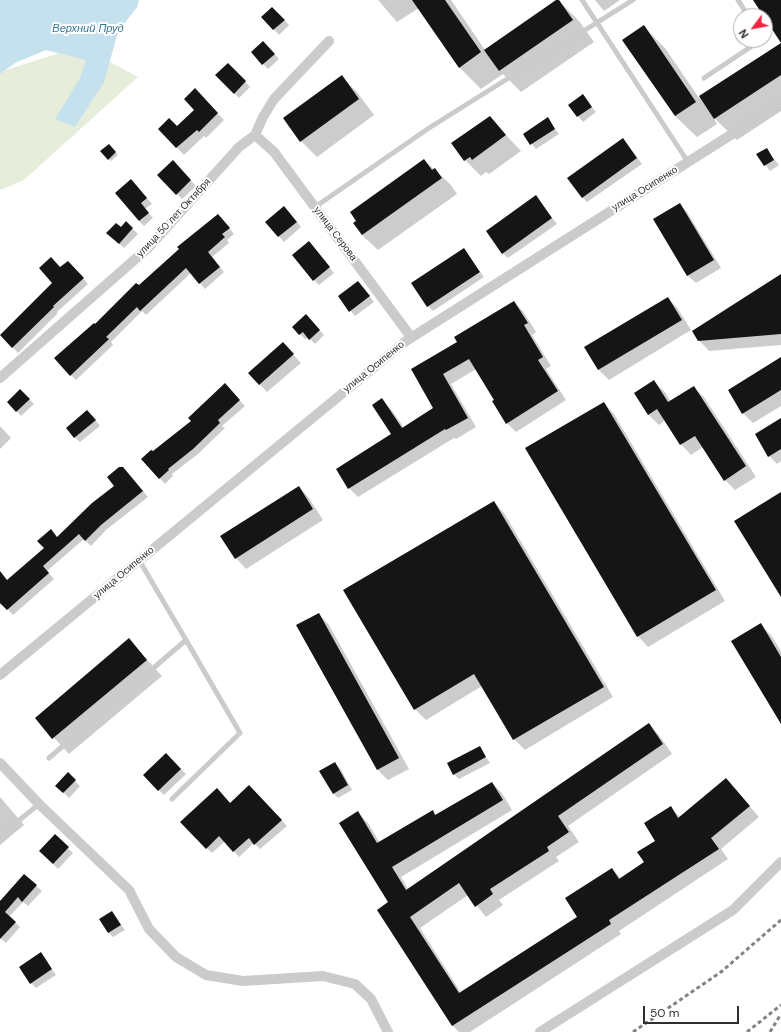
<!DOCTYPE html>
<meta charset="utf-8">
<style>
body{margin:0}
#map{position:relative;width:781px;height:1032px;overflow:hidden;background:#fff;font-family:"DM Sans",sans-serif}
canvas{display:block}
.north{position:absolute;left:733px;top:8px;width:40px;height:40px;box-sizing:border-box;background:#fff;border:1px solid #ababab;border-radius:50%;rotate:238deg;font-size:11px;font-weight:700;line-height:16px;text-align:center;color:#2e2e2e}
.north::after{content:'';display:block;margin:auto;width:14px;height:18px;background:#f32340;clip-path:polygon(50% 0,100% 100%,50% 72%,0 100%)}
.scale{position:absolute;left:643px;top:1006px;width:96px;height:18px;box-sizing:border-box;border:2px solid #2e2e2e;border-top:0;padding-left:5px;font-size:12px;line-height:14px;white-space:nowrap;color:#2e2e2e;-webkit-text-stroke:3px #fff;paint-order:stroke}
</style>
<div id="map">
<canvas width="781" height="1032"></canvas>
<div class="north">N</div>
<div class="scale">50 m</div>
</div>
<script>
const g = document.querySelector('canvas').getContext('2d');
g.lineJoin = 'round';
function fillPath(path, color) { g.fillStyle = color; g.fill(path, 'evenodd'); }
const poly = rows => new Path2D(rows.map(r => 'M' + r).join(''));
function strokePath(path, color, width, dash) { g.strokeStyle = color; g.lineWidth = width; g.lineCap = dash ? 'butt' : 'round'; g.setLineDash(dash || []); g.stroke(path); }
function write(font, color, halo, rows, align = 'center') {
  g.font = font + ' "DM Sans",sans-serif'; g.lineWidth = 4; g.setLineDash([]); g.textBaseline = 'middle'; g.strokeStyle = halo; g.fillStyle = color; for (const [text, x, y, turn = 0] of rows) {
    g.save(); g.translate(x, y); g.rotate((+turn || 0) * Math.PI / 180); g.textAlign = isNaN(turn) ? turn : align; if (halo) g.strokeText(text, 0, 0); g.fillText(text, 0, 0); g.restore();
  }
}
fillPath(poly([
 [81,46,138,77,24,180,0,190,0,72]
]), '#e6eddb');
fillPath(poly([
 [0,0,139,0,137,7,118,32,104,82,75,127,55,119,80,78,86,60,46,50,15,63,0,74]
]), '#c5e1ee');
fillPath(poly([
 [378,0,451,0,485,50,558,0,579,21,594,42,521,92,503,74,481,89,459,67,419,8,397,22],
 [595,0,620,0,604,11],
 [272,8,289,25,279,35,263,17],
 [644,27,665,48,699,98,777,46,781,51,781,111,737,140,713,117,717,124,697,137,675,116,624,40],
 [268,47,279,59,268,69,252,52],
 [228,64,250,87,239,98,217,75],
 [342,77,357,92,374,115,317,157,301,141],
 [195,90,224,120,206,138,204,136,184,155,159,129,177,127,196,110],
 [583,96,596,112,583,122,569,105],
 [489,117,521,151,489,174,486,172,481,176,465,160,453,143],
 [547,119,559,134,536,149,524,134],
 [623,139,642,164,587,202,582,197],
 [109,145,118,155,111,161,102,151],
 [766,149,779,165,770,171,758,154],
 [424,160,450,184,457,194,378,250,362,235],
 [173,162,196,186,182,199,159,175],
 [136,185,152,204,145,209,153,218,144,226,139,221],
 [536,197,557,224,508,258,503,253],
 [680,204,687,212,721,268,696,283,688,276,654,219],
 [289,212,301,227,284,242,267,222],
 [223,220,234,234,227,240,229,243,212,257,224,272,205,289,191,273,146,315,142,311,111,342,113,345,76,380,71,375,94,325,139,287],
 [126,223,138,234,124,248,108,233,121,229],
 [314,248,334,273,319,285,314,280],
 [463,249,484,277,433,311,428,306],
 [73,267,88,284,57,312,58,313,18,353,1,335,54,283,60,269],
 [781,275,781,345,709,351,699,340],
 [363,287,374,302,355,316,339,297],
 [668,298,678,309,691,330,609,380,598,369],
 [514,302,523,311,536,332,532,335,551,366,546,369,566,400,516,432,507,423,476,369,451,384,476,427,456,439,454,438,358,497,349,488,393,435,382,400,391,409,404,428,434,409,412,370,459,343],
 [311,321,324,335,315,344,308,337,305,339,293,327],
 [290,351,301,363,267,392,249,373],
 [781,358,781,406,753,423,743,413],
 [654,382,665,392,671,402,693,387,704,397,756,477,735,490,725,480,703,447,691,455,681,444,665,420,659,425,648,414],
 [20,390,34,404,21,416,8,402],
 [230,390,245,406,222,426,225,428,198,454,172,474,173,476,165,484,142,459,153,453],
 [604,403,614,414,725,601,648,647,638,636],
 [92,416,100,426,80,442,74,437],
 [781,419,781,461,777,464,769,456],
 [0,426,11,438,0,449],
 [122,466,148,497,106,530,91,546,84,539,47,571,54,579,13,615,2,603,0,605,0,580,8,581,116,487,108,477],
 [299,487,309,498,323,520,246,569,236,558],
 [494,502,504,513,613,697,525,750,514,739,482,686,426,720,415,709],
 [319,614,329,625,409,769,388,780,378,770,298,626],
 [760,624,771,635,781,651,781,722],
 [129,640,162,676,69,754,36,718],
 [648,724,659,735,672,754,568,826,579,842,556,857,559,861,499,900,503,905,486,917,468,895,420,928,461,993,578,918,612,869,621,878,645,862,671,808,680,817,726,779,759,817,721,849,728,859,619,931,621,934,470,1032,459,1032,453,1026,378,910,389,903,358,813,368,823,380,843,432,812,436,815,492,783,502,793,512,810,401,877,408,889],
 [479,747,490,763,459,779,454,774],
 [166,754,186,774,164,795,144,775],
 [335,763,340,768,352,790,338,798,333,793],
 [68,774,80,786,69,798,57,786],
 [249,786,287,826,260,849,254,843,239,857,225,841,212,853,181,822,231,804],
 [0,797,24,825,0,845],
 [55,836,73,853,58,869,40,851],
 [24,875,42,891,28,906,23,902,9,917,20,927,6,943,0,938,0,902],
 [112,912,125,930,113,937,108,932],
 [41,954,56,975,36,988,31,983]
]), '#0003');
fillPath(poly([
 [412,0,445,0,481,52,459,68],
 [556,0,559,0,573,20,499,71,484,50],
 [753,0,781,0,781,75,714,119,699,96,781,43],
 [272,7,285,20,273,30,261,17],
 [644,25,696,102,675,116,622,40],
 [263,41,275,54,262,65,251,52],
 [228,63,246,81,234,94,215,75],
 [342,75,359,99,300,142,283,118],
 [195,88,218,113,199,132,197,130,176,148,158,129,169,118,177,126,194,110,184,99],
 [583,94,592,107,577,117,568,105],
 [490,116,506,135,472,160,470,157,464,161,451,143],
 [548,117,555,129,530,145,523,134],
 [623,138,637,158,582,198,567,178],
 [109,144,116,152,108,160,100,151],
 [767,148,774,160,764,166,756,154],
 [424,159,432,170,435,168,442,178,362,235,353,223,356,221,350,212],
 [173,160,191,180,176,195,157,175],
 [131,179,147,198,141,203,149,213,139,221,115,193],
 [536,195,552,218,502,254,486,231],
 [680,203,714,260,687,276,653,219],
 [284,206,297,222,278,237,265,222],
 [218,214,230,228,222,234,225,237,208,252,220,267,199,284,186,268,140,311,137,307,106,337,109,339,70,376,54,358,94,323,95,324,136,283,139,285,179,249,177,247],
 [126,221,133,228,119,244,106,233,116,223,121,227],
 [309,241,330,267,313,281,292,255],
 [464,248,480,272,427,307,411,283],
 [51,257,60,267,68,261,84,278,53,306,54,307,12,348,0,335,52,283,39,268],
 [781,274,781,334,698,341,692,331],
 [358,281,370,296,349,312,338,296],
 [668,297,682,320,598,370,584,347],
 [514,301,528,323,524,325,543,357,538,360,558,391,506,424,492,401,494,400,469,359,443,374,468,418,446,430,445,429,348,489,336,469,391,434,372,405,382,398,402,428,433,408,411,369,457,342,454,337],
 [306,314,320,330,309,340,303,332,299,335,292,327],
 [283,342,294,354,259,385,248,373],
 [781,357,781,390,742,414,728,390],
 [654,380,668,402,694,386,746,466,724,481,695,436,680,445,657,409,648,415,634,393],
 [225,383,240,400,218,420,220,423,193,449,168,469,169,470,159,479,141,459,151,450,153,451,191,421,188,418],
 [20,389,30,399,16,412,7,402],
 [604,402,716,590,637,637,525,448],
 [87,410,96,420,74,438,66,428],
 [781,418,781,449,768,457,755,434],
 [119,467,123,467,143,491,101,525,85,541,79,534,43,566,49,573,7,610,0,603,0,571,7,580,44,548,37,541,51,529,57,537,92,503,114,486,107,477],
 [299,486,313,509,235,559,220,536],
 [781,492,781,597,734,521],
 [494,501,604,687,513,740,474,674,414,710,343,590],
 [319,613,399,758,377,770,296,625],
 [761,623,781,657,781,724,731,641],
 [129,638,147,660,52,739,35,718],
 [649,723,663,744,558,816,569,832,547,847,549,851,490,889,493,894,475,907,459,883,410,917,459,993,577,917,565,898,612,868,619,879,644,862,637,852,655,841,644,823,671,806,678,818,726,778,750,806,711,838,719,849,609,920,611,924,452,1026,377,910,388,902,339,823,358,811,377,843,433,810,435,815,492,782,503,800,392,867,406,890],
 [480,746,486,757,453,775,447,763],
 [166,753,181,769,158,791,143,775],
 [335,762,348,785,333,794,319,771],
 [68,772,76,780,63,793,55,786],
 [249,785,282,820,254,845,249,838,233,852,219,836,206,849,180,822,217,788,230,803],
 [55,834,69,847,53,864,39,851],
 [24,874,37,885,22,902,18,897,5,912,16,922,0,939,0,901],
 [112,911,121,925,108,933,99,919],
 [41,952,52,969,30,984,19,967]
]), '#151515');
strokePath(poly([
 [582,0,688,162],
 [738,0,748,16],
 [704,78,761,40],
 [315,207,429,128,633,0],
 [49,758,186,640,139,560],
 [172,799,240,733,186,640],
 [0,836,39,804]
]), '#cbcbcb', 5);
strokePath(poly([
 [255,135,274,152,411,337],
 [0,378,149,247,239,147,255,135,263,117,274,99,329,41],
 [0,675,406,341,781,103],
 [0,763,39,804,129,890,149,929,176,957,206,975,243,981,323,976,355,984,371,999,388,1032],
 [540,1032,733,910,781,862]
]), '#cbcbcb', 10);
strokePath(poly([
 [633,1032,721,972,781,920],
 [747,1032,781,1005],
 [770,1032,781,1014]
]), '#838383', 3, [4, 3]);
write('10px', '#2e2e2e', '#fff', [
 ["улица Осипенко",645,189,-32],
 ["улица 50 лет Октября",174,218,-47],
 ["улица Серова",335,234,53],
 ["улица Осипенко",374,367,-39],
 ["улица Осипенко",124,573,-40]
]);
write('italic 11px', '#367797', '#fff', [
 ["Верхний Пруд",88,29]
]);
</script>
